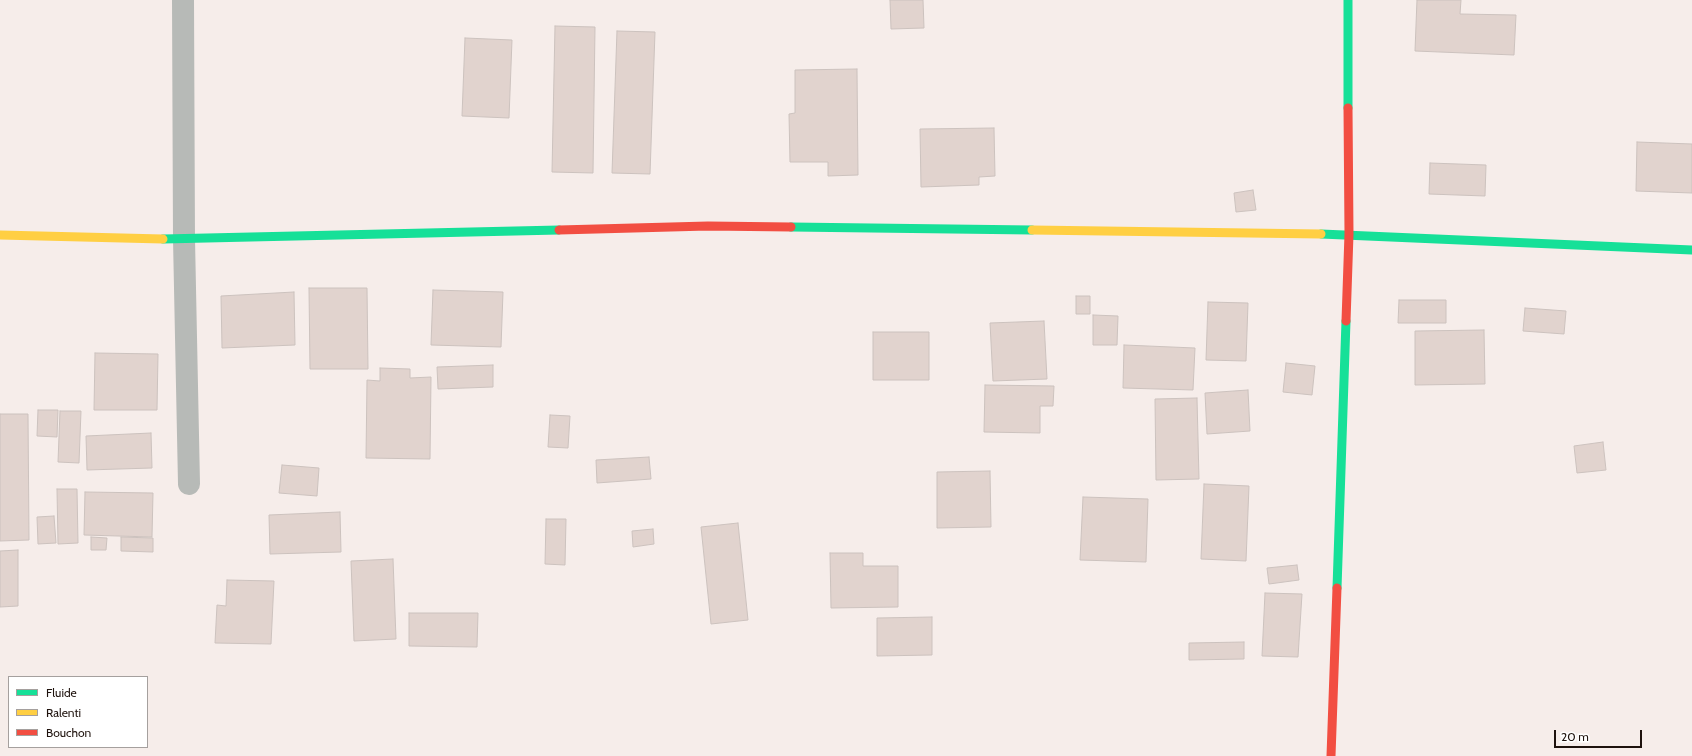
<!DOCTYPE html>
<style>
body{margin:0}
#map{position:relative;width:1692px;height:756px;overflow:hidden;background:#f6edea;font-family:Cabin,sans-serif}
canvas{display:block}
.legend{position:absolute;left:8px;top:676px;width:140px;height:72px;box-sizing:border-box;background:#fff;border:1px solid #a5a09e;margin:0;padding:5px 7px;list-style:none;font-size:12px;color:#1e120d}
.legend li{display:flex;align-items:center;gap:8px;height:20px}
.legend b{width:20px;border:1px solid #a5a09e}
.scale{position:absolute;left:1554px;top:730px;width:88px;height:18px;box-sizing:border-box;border:2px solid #1e120d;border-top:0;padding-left:5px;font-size:12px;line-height:14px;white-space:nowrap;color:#1e120d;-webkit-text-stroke:3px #fff;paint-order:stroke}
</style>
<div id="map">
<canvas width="1692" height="756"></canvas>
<ul class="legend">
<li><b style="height:5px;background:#16e098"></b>Fluide</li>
<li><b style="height:5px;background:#ffcf43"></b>Ralenti</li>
<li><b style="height:5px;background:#f24e42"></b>Bouchon</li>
</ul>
<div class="scale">20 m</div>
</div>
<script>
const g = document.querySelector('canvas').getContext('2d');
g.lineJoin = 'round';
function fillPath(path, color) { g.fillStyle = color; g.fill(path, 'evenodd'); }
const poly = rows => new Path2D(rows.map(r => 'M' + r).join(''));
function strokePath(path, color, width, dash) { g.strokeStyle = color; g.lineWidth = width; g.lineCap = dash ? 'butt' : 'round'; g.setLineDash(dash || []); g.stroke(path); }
const building = poly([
 [890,0,923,0,924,28,891,29,890,0],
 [1417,0,1461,0,1460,14,1516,15,1514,55,1415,51,1417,0],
 [555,26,595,27,593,173,552,172,555,26],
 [617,31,655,32,650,174,612,173,617,31],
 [465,38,512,40,509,118,462,116,465,38],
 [857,69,858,175,828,176,828,162,790,162,789,114,795,113,795,70,857,69],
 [994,128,995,176,979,177,979,185,921,187,920,129,994,128],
 [1637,142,1692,144,1692,193,1636,191,1637,142],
 [1430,163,1486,165,1485,196,1429,194,1430,163],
 [1253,190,1256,210,1236,212,1234,193,1253,190],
 [309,288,367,288,368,369,310,369,309,288],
 [433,290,503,292,501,347,431,345,433,290],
 [294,292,295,345,222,348,221,296,294,292],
 [1076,296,1090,296,1090,314,1076,314,1076,296],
 [1399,300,1446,300,1446,323,1398,323,1399,300],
 [1208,302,1248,303,1246,361,1206,360,1208,302],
 [1525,308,1566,311,1564,334,1523,331,1525,308],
 [1093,315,1118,316,1117,345,1093,345,1093,315],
 [1044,321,1047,379,993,381,990,323,1044,321],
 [1484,330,1485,384,1415,385,1415,331,1484,330],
 [873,332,929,332,929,380,873,380,873,332],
 [1124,345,1195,348,1193,390,1123,388,1124,345],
 [95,353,158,354,157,410,94,410,95,353],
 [1286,363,1315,366,1312,395,1283,392,1286,363],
 [493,365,493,387,438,389,437,367,493,365],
 [380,368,410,369,410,378,431,377,430,459,366,458,367,380,380,381,380,368],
 [985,385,1054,386,1053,406,1040,406,1040,433,984,432,985,385],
 [1248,390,1250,431,1207,434,1205,393,1248,390],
 [1197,398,1199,479,1156,480,1155,399,1197,398],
 [38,410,58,410,57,437,37,436,38,410],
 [60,411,81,411,79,463,58,462,60,411],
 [0,414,28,414,29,540,0,541,0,414],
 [550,415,570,416,568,448,548,447,550,415],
 [151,433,152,468,87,470,86,436,151,433],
 [1603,442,1606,470,1577,473,1574,446,1603,442],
 [649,457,651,479,597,483,596,460,649,457],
 [282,465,319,468,317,496,279,493,282,465],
 [990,471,991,527,937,528,937,472,990,471],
 [1204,484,1249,486,1246,561,1201,559,1204,484],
 [57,489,77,489,78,543,58,544,57,489],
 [85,492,153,493,152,537,84,535,85,492],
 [1083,497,1148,499,1146,562,1080,560,1083,497],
 [340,512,341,552,270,554,269,515,340,512],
 [54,516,56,543,38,544,37,517,54,516],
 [546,519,566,519,565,565,545,564,546,519],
 [738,523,748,620,711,624,701,527,738,523],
 [653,529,654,544,633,547,632,531,653,529],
 [91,537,107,538,106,550,91,550,91,537],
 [121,537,153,538,153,552,121,551,121,537],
 [18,550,18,606,0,607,0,551,18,550],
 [830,553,863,553,863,566,898,566,898,607,831,608,830,553],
 [393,559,396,639,354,641,351,561,393,559],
 [1297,565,1299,580,1269,584,1267,568,1297,565],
 [227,580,274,581,271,644,215,643,217,605,226,606,227,580],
 [1265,593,1302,594,1298,657,1262,656,1265,593],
 [409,613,478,613,477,647,409,646,409,613],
 [932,617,932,655,877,656,877,618,932,617],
 [1244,642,1244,659,1189,660,1189,643,1244,642]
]);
fillPath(building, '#e1d3ce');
strokePath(building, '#ccc2be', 1);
strokePath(poly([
 [183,0,184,239,189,484]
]), '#b7bab7', 22);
strokePath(poly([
 [1348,0,1348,108],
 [791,227,1032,230],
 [1321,234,1692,250],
 [163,239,559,230],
 [1337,588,1346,321]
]), '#16e098', 9);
strokePath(poly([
 [1032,230,1321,234],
 [0,235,163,239]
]), '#ffcf43', 9);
strokePath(poly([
 [559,230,708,226,791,227],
 [1346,321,1349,234,1348,108],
 [1331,756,1337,588]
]), '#f24e42', 9);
</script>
